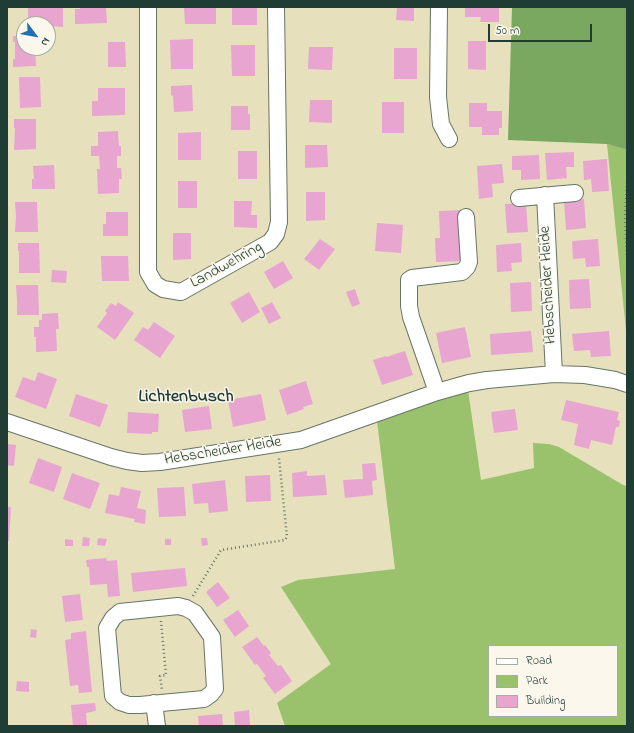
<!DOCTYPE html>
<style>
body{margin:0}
#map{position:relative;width:634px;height:733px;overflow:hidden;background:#e6e0bd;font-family:"Indie Flower",sans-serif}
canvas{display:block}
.frame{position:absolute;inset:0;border:8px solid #1f3d34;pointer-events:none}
.legend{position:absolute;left:488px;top:645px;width:130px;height:72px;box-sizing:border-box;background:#fbf7ec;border:1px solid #a3ada2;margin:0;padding:5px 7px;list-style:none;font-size:12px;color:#1f3d34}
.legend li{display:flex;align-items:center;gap:8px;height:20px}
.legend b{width:20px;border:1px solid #a3ada2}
.north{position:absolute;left:16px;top:16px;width:40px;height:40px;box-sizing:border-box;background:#fbf7ec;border:1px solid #a3ada2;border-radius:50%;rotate:122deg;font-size:11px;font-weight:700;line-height:16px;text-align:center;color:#1f3d34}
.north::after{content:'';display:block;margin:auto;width:14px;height:18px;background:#1f6fb2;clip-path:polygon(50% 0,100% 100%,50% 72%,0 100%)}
.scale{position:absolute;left:488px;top:24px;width:104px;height:18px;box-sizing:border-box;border:2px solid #1f3d34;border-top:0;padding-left:5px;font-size:12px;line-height:14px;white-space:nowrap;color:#1f3d34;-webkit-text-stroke:3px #fbf7ec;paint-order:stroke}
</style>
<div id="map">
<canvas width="634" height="733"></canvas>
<div class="frame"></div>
<ul class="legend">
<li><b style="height:5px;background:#fff"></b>Road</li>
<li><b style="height:11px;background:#9ac26d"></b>Park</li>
<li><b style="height:11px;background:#e7a5d0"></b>Building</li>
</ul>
<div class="north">N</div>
<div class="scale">50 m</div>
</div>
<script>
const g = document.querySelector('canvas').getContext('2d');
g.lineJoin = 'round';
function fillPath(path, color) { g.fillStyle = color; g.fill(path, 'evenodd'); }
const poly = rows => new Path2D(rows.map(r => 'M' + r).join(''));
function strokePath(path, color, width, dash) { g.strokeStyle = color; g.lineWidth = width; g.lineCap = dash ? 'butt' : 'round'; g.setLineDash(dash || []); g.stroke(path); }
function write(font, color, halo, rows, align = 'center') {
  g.font = font + ' "Indie Flower",sans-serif'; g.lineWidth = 3; g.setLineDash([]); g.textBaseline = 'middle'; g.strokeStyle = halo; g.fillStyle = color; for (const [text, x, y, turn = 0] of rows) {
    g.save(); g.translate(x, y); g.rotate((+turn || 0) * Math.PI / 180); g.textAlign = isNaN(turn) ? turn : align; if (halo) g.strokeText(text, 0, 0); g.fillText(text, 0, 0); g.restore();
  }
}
fillPath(poly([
 [607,144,627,150,627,340],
 [468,390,481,480,534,468,533,443,549,444,559,447,623,485,627,486,627,726,285,726,277,703,331,664,281,587,298,580,395,569,377,421],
 [489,646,617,646,617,716,489,716]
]), '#9ac26d');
fillPath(poly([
 [512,7,627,7,627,150,607,144,508,140]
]), '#7ba860');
fillPath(poly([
 [28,7,63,7,63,27,48,26,48,24,28,24],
 [80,7,106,7,107,23,75,24,75,9,80,9],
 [184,7,216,7,216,24,185,24],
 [232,7,257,7,257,25,232,25],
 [397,7,414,7,414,21,396,20],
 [465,7,499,7,499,22,480,22,481,17,465,17],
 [17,30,24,30,24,48,35,48,36,66,13,67,13,59,15,59,15,42,13,42,13,36,17,36],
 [193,39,193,69,171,69,170,40],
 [468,41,486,41,486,70,468,69],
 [108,42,125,42,126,67,108,67],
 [231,45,255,45,255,76,232,76],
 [309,47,333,47,332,70,308,69],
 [394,48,417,48,417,79,394,79],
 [19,77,40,77,41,107,20,108],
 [192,85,193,111,174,112,173,95,171,96,171,86],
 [98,88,125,88,125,115,92,116,92,101,98,101],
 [310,100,332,100,332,123,309,122],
 [382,102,404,102,404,133,382,133],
 [469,103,487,103,487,111,502,111,502,128,499,128,499,135,482,135,482,127,469,127],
 [231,106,248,106,248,114,250,114,250,130,231,130],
 [14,119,36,119,36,149,14,150,15,128,14,128],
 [118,131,119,146,121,146,121,156,117,156,117,168,121,168,122,179,119,179,119,193,98,194,97,169,100,169,99,156,91,156,91,146,98,146,98,132],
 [201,132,201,160,178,160,178,133],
 [305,145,327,145,328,167,305,168],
 [238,151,257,151,257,179,238,179],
 [574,152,574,167,566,167,567,178,547,180,545,153],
 [539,155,540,179,521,180,521,170,512,170,512,156],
 [607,159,609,191,592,192,591,179,584,180,583,161],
 [502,164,504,183,492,184,493,197,479,199,477,166],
 [54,165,55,189,32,189,32,179,34,179,33,166],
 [178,181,197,181,197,208,178,208],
 [306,192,325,192,325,220,306,221],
 [584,199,586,228,566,230,564,201],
 [234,201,252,201,251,215,257,215,257,228,234,227],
 [15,202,37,202,38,232,15,232,16,217],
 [526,203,528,232,507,233,505,204],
 [462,210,465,261,436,262,435,238,440,238,439,211],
 [106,212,128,212,128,236,103,236,103,224,106,224],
 [377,223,403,225,401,253,375,251],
 [173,233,191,233,191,259,173,260],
 [320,239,335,249,319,270,304,259],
 [598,239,600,266,586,267,585,258,573,259,572,241],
 [18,243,39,243,40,273,19,273,19,251,18,251],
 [521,243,522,262,511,263,512,271,497,272,496,245],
 [101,256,128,256,129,281,102,281],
 [283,261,293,278,274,289,264,272],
 [52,270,67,271,66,283,51,282],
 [589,279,591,308,570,309,569,280],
 [531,282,532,311,511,312,510,283],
 [16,285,38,285,39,315,17,315,17,300],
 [355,289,360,304,352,307,346,292],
 [249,292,260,312,242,323,230,303],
 [118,302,134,313,115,340,97,327,107,313,105,311,111,303,116,306],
 [272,302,281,318,269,324,261,308],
 [58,313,59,329,56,329,57,351,36,352,36,337,34,337,34,327,39,327,39,320,42,320,42,314],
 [154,322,175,336,160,358,134,340,143,327,148,330],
 [465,327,471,357,442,363,436,333],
 [531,331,533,352,491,355,490,334],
 [609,331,611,356,591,357,590,350,574,351,572,334],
 [405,351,413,375,382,385,373,360,386,356,386,357],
 [38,372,57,379,46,409,15,397,23,377,35,381],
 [306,381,313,404,303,407,304,409,287,415,279,390],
 [76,394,108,405,100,427,69,416],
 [261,394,266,420,233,427,228,400],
 [566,400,619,412,617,420,620,421,619,427,616,427,612,445,591,440,589,449,574,445,578,424,561,420],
 [209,406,212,429,185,432,182,410],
 [515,409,518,430,494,433,491,412],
 [128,412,159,414,158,432,152,432,152,434,127,433],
 [7,444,16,445,14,466,7,465],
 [38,458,62,467,54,492,29,483],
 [375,463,377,480,372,481,373,495,345,498,343,480,363,479,362,464],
 [307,471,307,476,325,475,327,495,293,497,292,473],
 [72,473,100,483,90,509,63,499],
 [270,475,271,501,246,502,245,476],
 [225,480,228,511,209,513,208,503,194,504,192,484],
 [121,487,141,491,137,508,146,510,145,524,134,522,135,519,105,513,109,494,119,496],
 [184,487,186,516,159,517,157,488],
 [7,507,11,507,9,541,7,541],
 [83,537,90,538,89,546,82,546],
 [98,538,107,539,105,546,97,545],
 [201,538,207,538,208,545,202,546],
 [65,539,73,540,73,546,65,546],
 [165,539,171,539,171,545,165,545],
 [106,558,107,561,117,560,120,596,108,597,107,584,90,585,89,567,87,567,86,560],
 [185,568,187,586,133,592,131,573],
 [218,582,230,598,217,607,206,592],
 [80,594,83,620,65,622,62,596],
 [238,610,249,626,235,637,223,620],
 [31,629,37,630,36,638,30,637],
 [86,631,92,692,79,693,78,685,70,686,65,640,71,639,71,633],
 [257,637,264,646,265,645,271,653,269,655,278,666,281,665,292,681,275,694,263,678,266,676,257,664,255,665,242,647],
 [17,681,29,682,29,692,16,691],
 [95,703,96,711,86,713,87,726,73,726,71,705],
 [249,710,250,726,235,726,234,712],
 [222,714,223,726,199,726,198,716]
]), '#e7a5d0');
const minor = poly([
 [148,7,148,272,155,284,163,289,181,292,270,242,276,234,279,222,276,7],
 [439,7,438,97,441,124,449,139],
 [545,195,554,374],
 [519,198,575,193],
 [437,392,411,317,409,306,409,280,412,278,462,272,467,267,469,262,466,217],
 [7,422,111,457,127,461,142,463,160,462,301,440,437,392,469,383,487,380,554,374,585,375,615,380,627,384],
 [178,606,186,608,195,613,212,637,215,689,211,694,204,699,140,705,129,705,120,702,113,696,107,628,113,618,120,612,178,606],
 [154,703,157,726]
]);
strokePath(minor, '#657664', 18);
strokePath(poly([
 [627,182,625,217,627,258],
 [193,596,221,550,285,540,287,537,279,458],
 [161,621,166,675,160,676,162,690]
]), '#657664', 2.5, [1, 3]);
strokePath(minor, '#fff', 16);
write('16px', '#1f3d34', '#fbf7ec', [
 ["Landwehring",227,266,-29],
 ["Hebscheider Heide",549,285,-93],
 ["Hebscheider Heide",223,452,-9]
]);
write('bold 18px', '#1f3d34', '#fbf7ec', [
 ["Lichtenbusch",186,398]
]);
</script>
